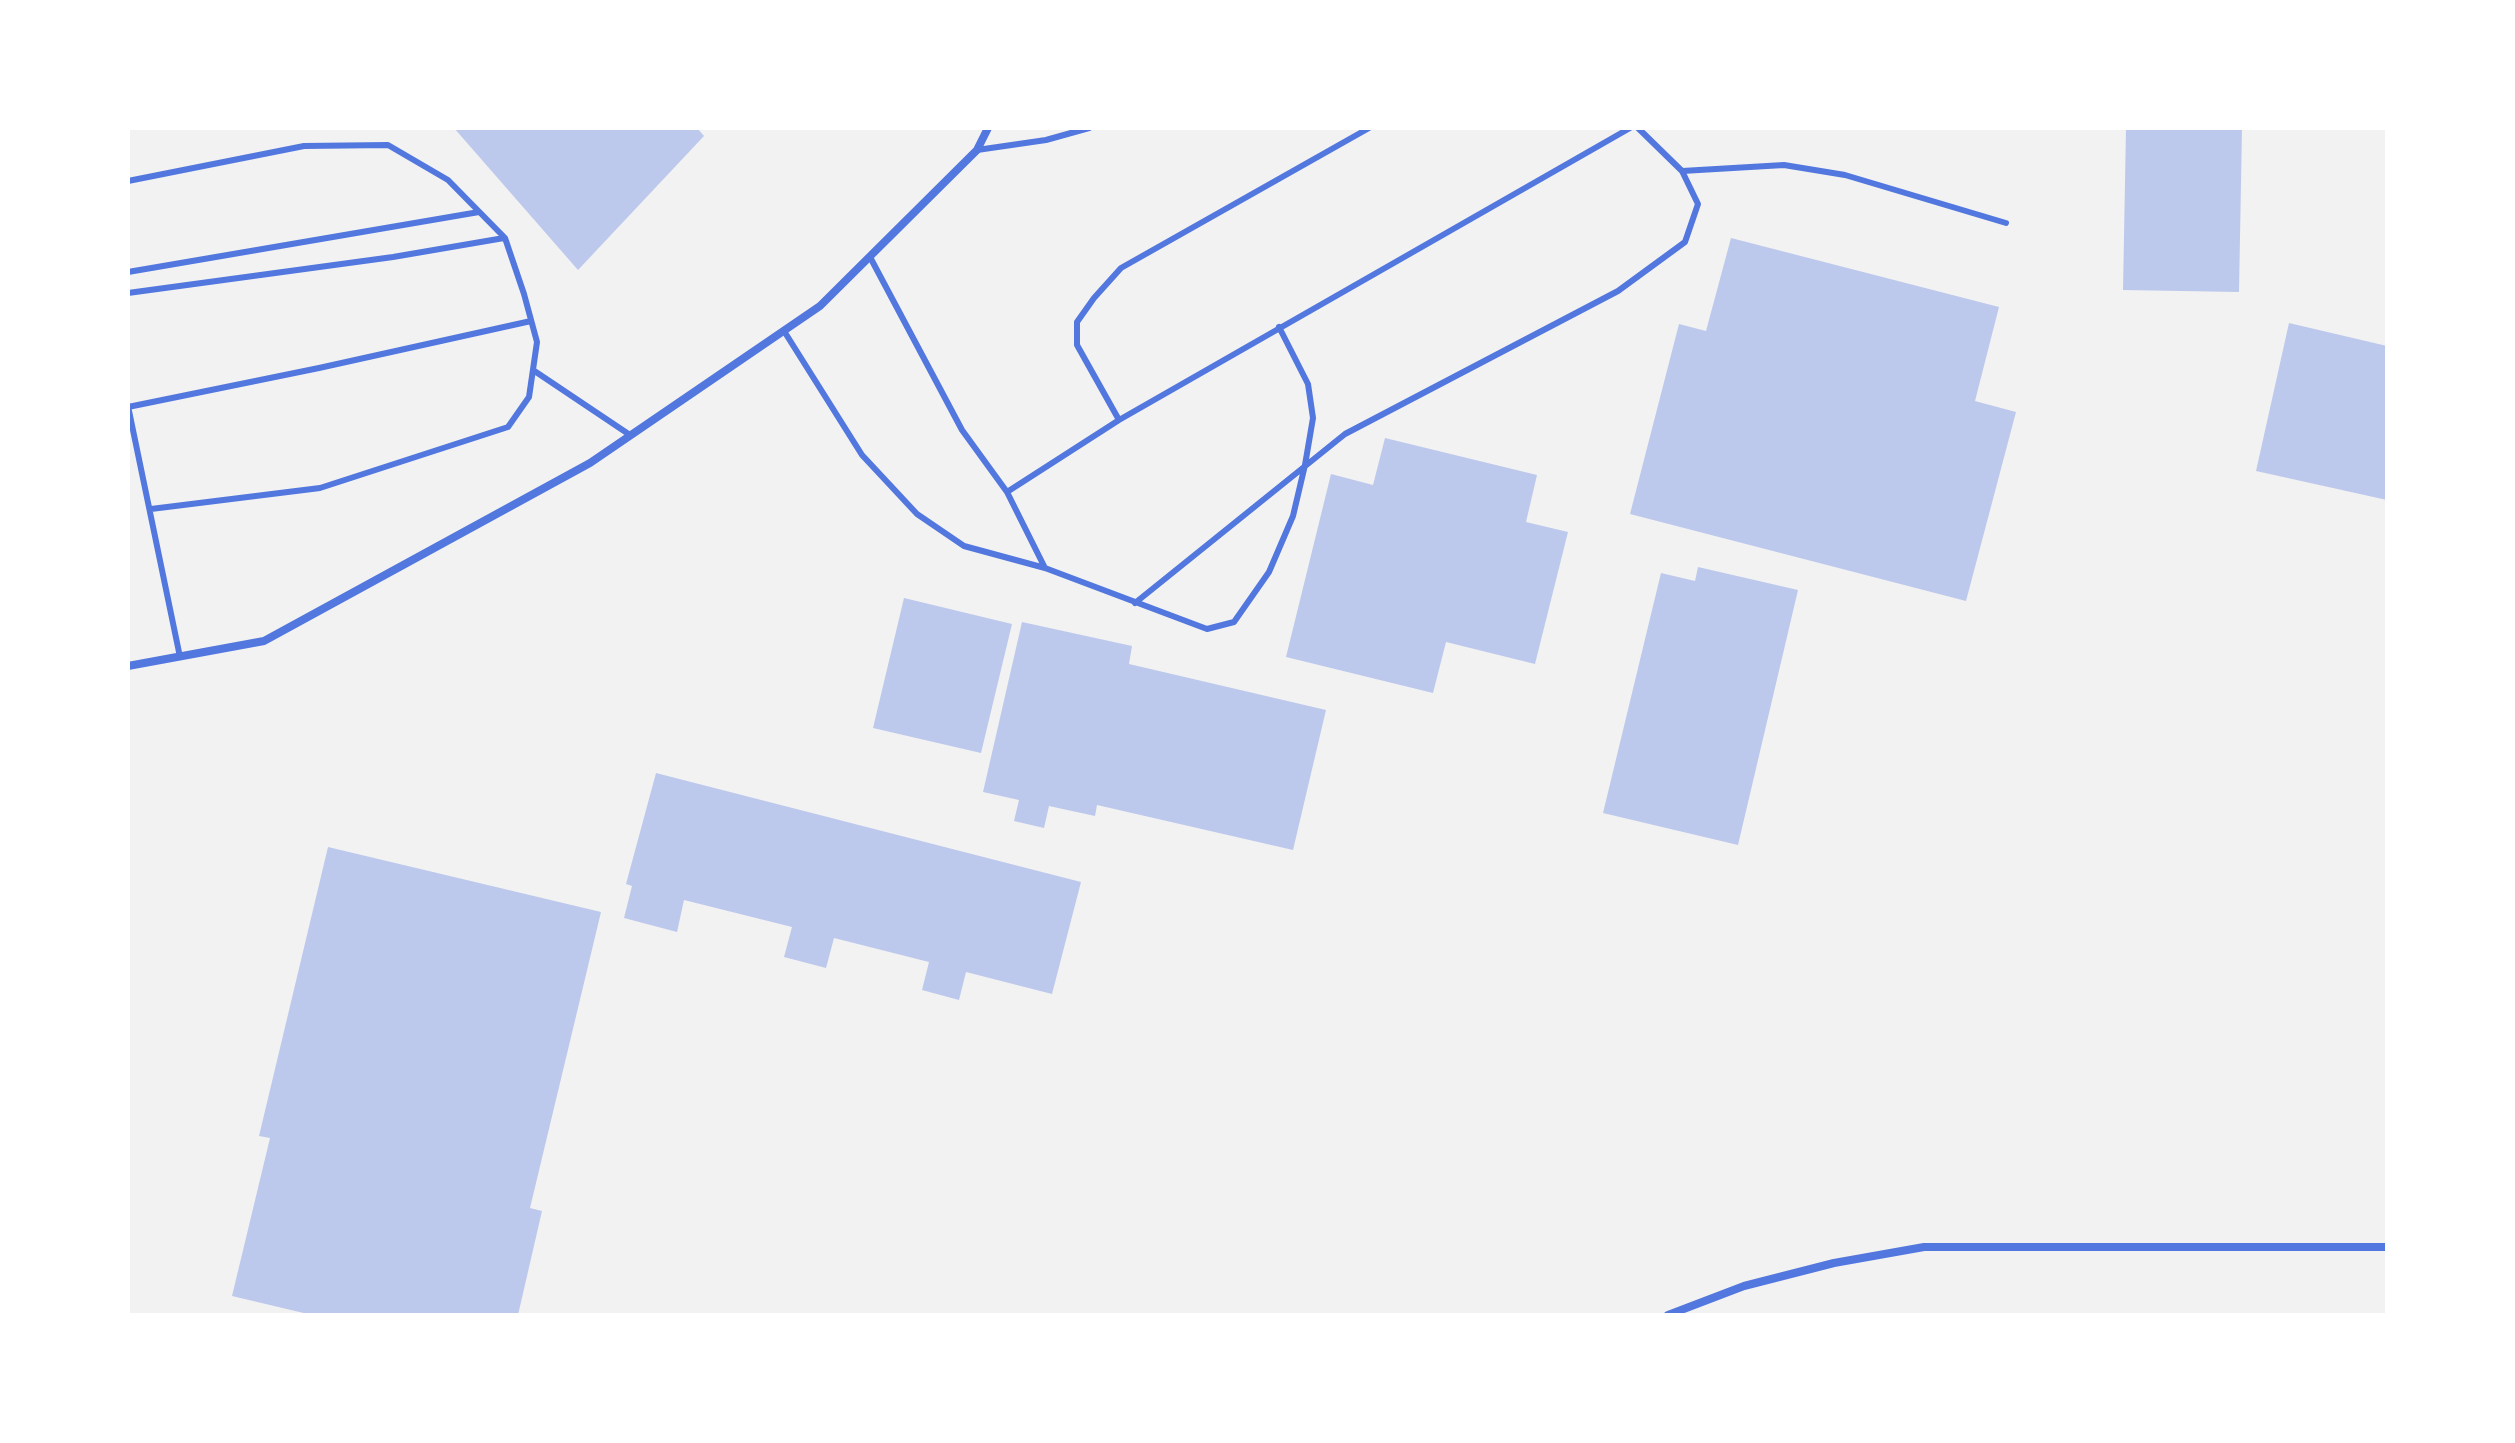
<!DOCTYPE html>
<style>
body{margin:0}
#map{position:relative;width:2515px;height:1443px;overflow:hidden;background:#f2f2f2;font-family:Mulish,sans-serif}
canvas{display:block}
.frame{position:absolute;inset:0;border:130px solid #fff;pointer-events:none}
</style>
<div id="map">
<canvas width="2515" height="1443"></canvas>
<div class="frame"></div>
</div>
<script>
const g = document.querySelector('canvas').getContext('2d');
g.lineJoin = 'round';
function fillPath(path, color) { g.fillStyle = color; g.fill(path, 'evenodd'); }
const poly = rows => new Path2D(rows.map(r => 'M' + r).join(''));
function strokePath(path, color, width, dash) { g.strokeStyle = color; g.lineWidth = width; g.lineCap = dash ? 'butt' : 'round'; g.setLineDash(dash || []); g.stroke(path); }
fillPath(poly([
 [454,128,697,128,704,136,578,270],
 [2126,128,2242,128,2239,292,2123,290],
 [1731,238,1999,307,1975,401,2016,412,1966,601,1630,514,1679,324,1706,331],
 [2289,323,2387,346,2387,500,2256,471],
 [1385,438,1537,475,1526,522,1568,532,1535,664,1446,642,1433,693,1286,657,1331,474,1373,485],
 [1698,567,1798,590,1738,845,1603,813,1661,573,1695,581],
 [904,598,1012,624,981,753,873,728],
 [1022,622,1132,646,1129,664,1326,710,1293,850,1097,805,1095,816,1049,806,1044,828,1014,821,1019,800,983,792],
 [656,773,1081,882,1052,994,966,972,959,1000,922,990,929,962,834,938,826,968,784,957,792,927,684,900,677,932,624,918,632,886,626,884],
 [328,847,601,912,530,1208,542,1211,518,1315,312,1315,232,1296,270,1138,259,1136]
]), '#bdc9ec');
strokePath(poly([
 [977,150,1046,140,1089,128],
 [1682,171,1784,165,1845,175,2006,223],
 [128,181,304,146,388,145,448,180,505,238,524,294,537,342,529,397,508,427,320,488,151,509],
 [870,257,962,430,1007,492,1045,568],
 [128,272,479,212],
 [128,293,393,257,504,238],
 [784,331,862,455,917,514,964,546,1045,568,1207,629,1234,622,1269,572,1293,516,1305,465,1313,418,1308,384,1279,327],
 [533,370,630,435],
 [128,406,180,657],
 [128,407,319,368,531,321],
 [1119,420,1077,345,1077,322,1094,298,1121,268,1369,128],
 [1007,492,1119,420,1630,128],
 [1135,603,1345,434,1618,291,1685,242,1698,204,1682,171,1638,128]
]), '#5277de', 6);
strokePath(poly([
 [128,666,264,641,590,463,820,306,977,150,988,128],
 [1668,1315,1744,1286,1834,1263,1924,1247,2387,1247]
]), '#5277de', 8);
</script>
